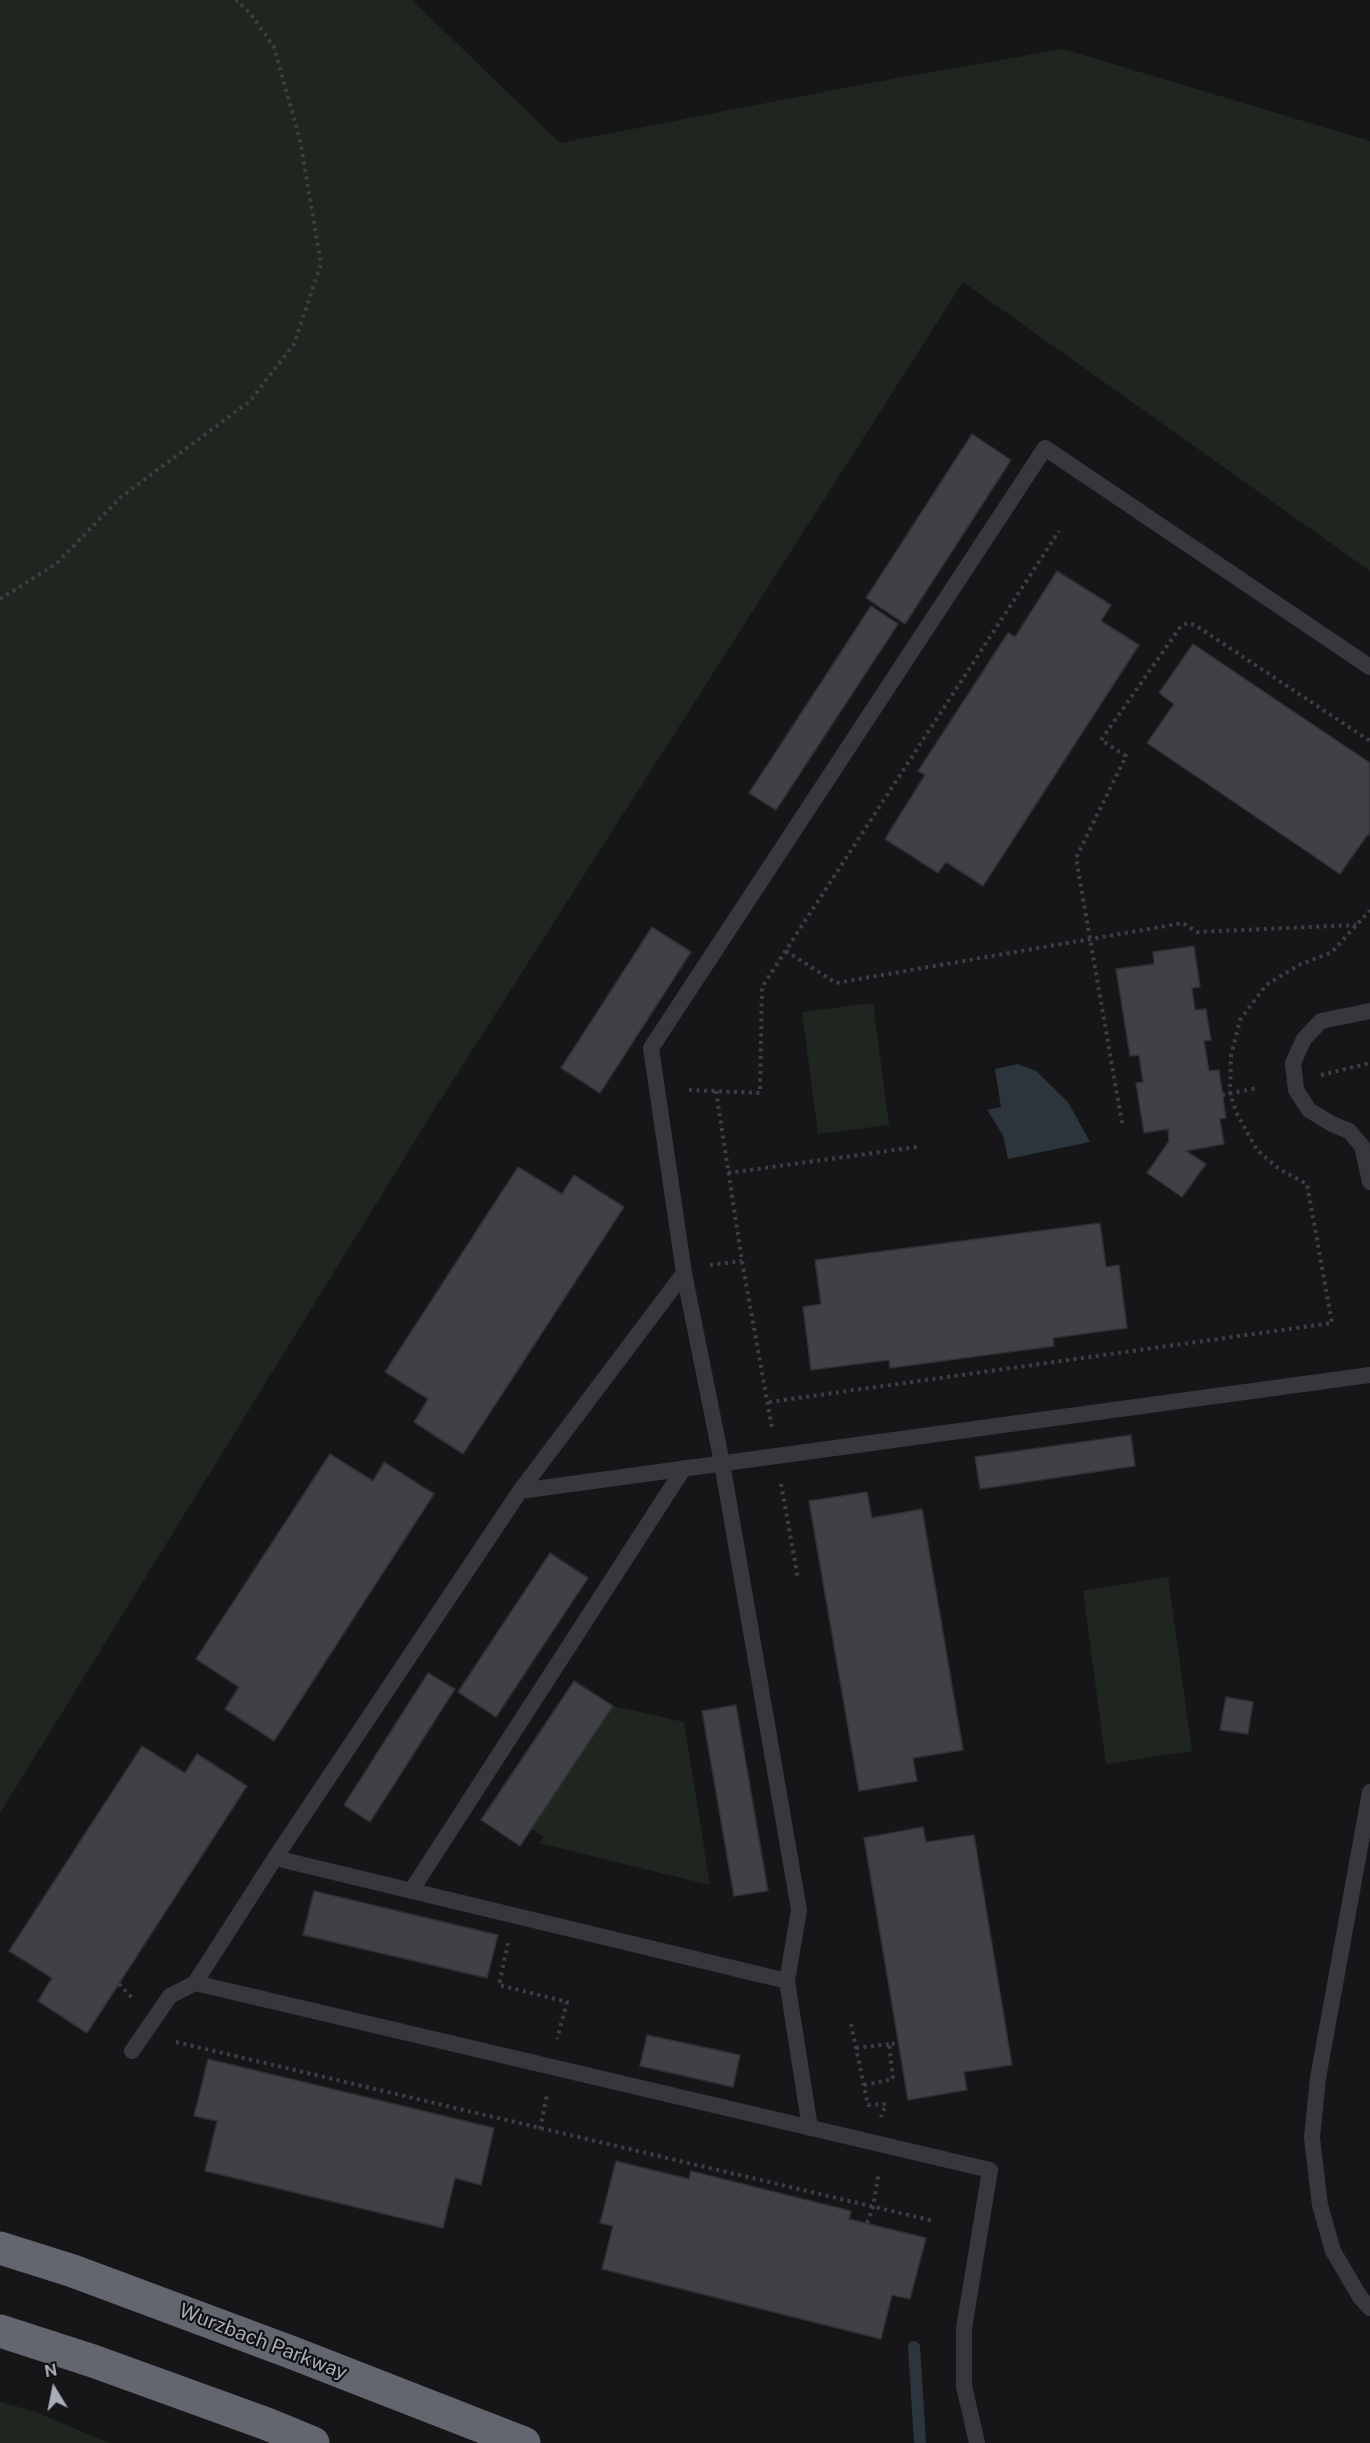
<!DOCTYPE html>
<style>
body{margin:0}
#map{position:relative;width:1370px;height:2443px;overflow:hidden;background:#161618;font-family:"Public Sans",sans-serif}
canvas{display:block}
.north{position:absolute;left:24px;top:2359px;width:60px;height:60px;-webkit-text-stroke:4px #111113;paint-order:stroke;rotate:350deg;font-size:16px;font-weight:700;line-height:24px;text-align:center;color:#a8adb8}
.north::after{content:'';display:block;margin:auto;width:21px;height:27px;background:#a8adb8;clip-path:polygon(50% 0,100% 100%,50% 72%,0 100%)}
</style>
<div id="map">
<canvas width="1370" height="2443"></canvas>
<div class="north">N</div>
</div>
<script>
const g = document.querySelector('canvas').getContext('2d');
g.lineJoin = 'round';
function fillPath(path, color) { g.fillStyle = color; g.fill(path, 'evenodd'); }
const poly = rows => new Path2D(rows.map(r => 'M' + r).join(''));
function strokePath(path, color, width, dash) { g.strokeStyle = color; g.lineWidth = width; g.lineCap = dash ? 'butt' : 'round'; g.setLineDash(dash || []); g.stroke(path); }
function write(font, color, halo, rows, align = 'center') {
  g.font = font + ' "Public Sans",sans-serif'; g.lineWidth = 4.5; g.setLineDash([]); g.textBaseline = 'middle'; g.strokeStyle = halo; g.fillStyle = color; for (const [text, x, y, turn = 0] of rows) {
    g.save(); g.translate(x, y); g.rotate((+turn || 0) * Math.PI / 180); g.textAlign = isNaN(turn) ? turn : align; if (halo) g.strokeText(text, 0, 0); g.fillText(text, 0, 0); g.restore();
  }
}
fillPath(poly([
 [0,0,412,0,560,143,870,83,1063,49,1370,141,1370,571,963,282,434,1110,0,1813],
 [873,1003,889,1125,818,1134,802,1012],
 [1168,1577,1192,1751,1106,1764,1083,1591],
 [613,1706,684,1722,710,1885,539,1843,544,1837,532,1829],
 [0,2402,35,2412,110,2443,0,2443]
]), '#1e261f');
fillPath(poly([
 [1018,1064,1036,1071,1068,1102,1090,1142,1008,1159,1003,1135,987,1110,1001,1107,995,1069]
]), '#2c353c');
strokePath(poly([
 [914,2347,920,2443]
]), '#2c353c', 12);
const building = poly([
 [972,434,1011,460,905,624,866,598,972,434],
 [1057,571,1111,605,1101,621,1139,645,983,886,946,862,938,873,885,839,925,775,918,771,1008,633,1015,637,1057,571],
 [871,606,898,624,776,810,749,793,871,606],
 [1193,644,1370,763,1370,835,1368,834,1340,874,1147,743,1174,704,1159,693,1193,644],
 [652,927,691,952,600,1093,561,1068,652,927],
 [1194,946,1200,987,1192,988,1195,1010,1206,1009,1211,1040,1204,1041,1209,1071,1219,1070,1226,1118,1220,1119,1224,1144,1186,1151,1206,1164,1182,1197,1147,1173,1169,1141,1168,1129,1144,1133,1136,1083,1143,1082,1139,1055,1130,1056,1116,969,1154,964,1153,952,1194,946],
 [518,1167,562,1194,574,1175,624,1207,463,1454,414,1422,428,1399,385,1372,518,1167],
 [1100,1223,1106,1267,1119,1265,1127,1328,1053,1338,1054,1346,890,1368,889,1360,811,1370,803,1307,821,1304,815,1260,1100,1223],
 [1131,1435,1135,1466,980,1489,975,1457,1131,1435],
 [330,1454,373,1481,384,1462,434,1494,274,1741,225,1709,239,1687,196,1659,330,1454],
 [867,1492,872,1518,922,1509,963,1750,913,1758,917,1781,859,1791,809,1501,867,1492],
 [550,1553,588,1578,496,1717,458,1692,550,1553],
 [428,1673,455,1689,370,1822,344,1805,428,1673],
 [574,1681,613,1706,520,1846,481,1820,574,1681],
 [1226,1697,1253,1702,1248,1734,1220,1730,1226,1697],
 [736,1705,768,1891,734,1896,702,1711,736,1705],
 [142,1746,185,1773,197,1754,247,1786,87,2033,38,2001,52,1978,9,1951,142,1746],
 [923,1827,926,1842,974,1835,1012,2065,964,2072,967,2090,908,2100,864,1838,923,1827],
 [314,1891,498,1935,487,1978,303,1935,314,1891],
 [647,2035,740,2055,733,2087,640,2066,647,2035],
 [208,2059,494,2128,481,2185,455,2178,443,2228,205,2171,217,2121,194,2116,208,2059],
 [616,2161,689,2179,691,2171,851,2211,849,2219,926,2238,910,2299,892,2295,881,2339,602,2269,613,2226,600,2223,616,2161]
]);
fillPath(building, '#404145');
strokePath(building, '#303034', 1.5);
strokePath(poly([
 [0,599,56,564,121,497,250,401,294,344,321,264,300,140,274,47,250,13,236,0],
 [786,951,836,983,1183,923,1197,932,1356,925],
 [1321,1075,1370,1063],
 [689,1090,760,1093,762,987,1059,531],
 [716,1091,742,1261,772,1428],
 [1222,1095,1257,1088],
 [1122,1123,1076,858,1126,756,1101,740,1181,626,1187,623,1195,625,1370,741],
 [728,1173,917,1147],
 [710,1265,742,1261],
 [769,1402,1332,1323,1307,1184,1279,1169,1257,1150,1236,1112,1230,1093,1231,1056,1240,1020,1266,985,1299,965,1332,952,1370,910],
 [781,1484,798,1579],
 [508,1943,499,1985,567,2002,557,2039],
 [119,1984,134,2000],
 [851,2024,868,2105,886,2104,881,2117],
 [176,2042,934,2221],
 [856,2048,889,2044],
 [864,2085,893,2079,889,2044,899,2043],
 [540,2129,547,2095],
 [867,2223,873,2207,879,2172]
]), '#3d3f44', 4, [3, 4.5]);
strokePath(poly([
 [1370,1011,1321,1021,1304,1039,1293,1063,1296,1090,1309,1110,1332,1124,1349,1131,1362,1146,1370,1182],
 [520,1491,1370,1375],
 [1370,1792,1318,2078,1312,2138,1320,2205,1333,2251,1360,2297,1370,2308],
 [275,1858,787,1981],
 [411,1891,684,1468],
 [195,1983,990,2170,964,2328,964,2386,977,2443],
 [132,2051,170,1996,195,1983,275,1858,520,1491,684,1273],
 [810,2128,787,1981,799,1910,722,1463,684,1273,651,1048,1045,448,1370,667]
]), '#37383d', 16);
strokePath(poly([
 [0,2248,73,2271,293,2353,524,2443],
 [0,2331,93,2361,267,2424,313,2443]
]), '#63666e', 33);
write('20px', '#a8adb8', '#111113', [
 ["Wurzbach Parkway",263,2342,21]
]);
</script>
